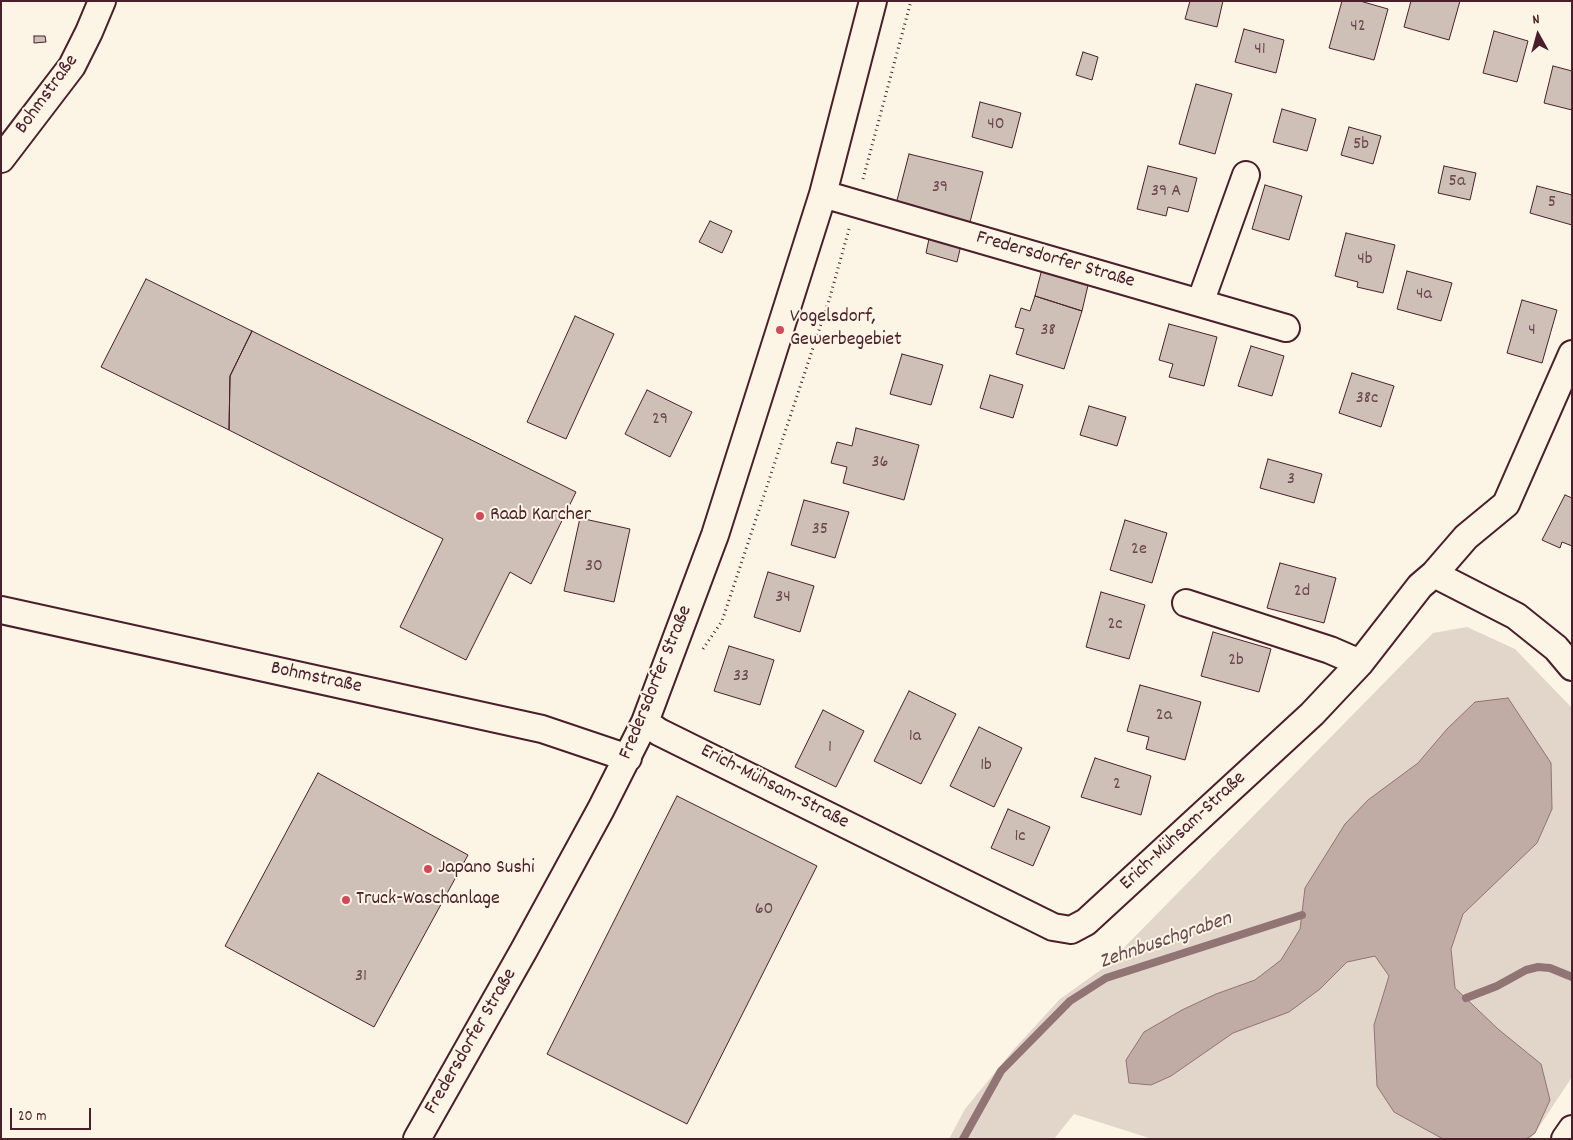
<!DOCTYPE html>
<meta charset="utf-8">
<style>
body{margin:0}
#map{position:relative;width:1573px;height:1140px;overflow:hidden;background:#fcf5e5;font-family:Dekko,sans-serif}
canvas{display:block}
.frame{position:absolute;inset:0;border:2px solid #4a1f2b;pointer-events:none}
.north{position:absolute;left:1513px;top:10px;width:50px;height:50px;-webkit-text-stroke:4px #fcf5e5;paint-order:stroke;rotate:353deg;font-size:14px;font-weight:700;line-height:20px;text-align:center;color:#4a1f2b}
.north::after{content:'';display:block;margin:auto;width:18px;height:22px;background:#4a1f2b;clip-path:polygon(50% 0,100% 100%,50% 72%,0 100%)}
.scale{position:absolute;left:10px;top:1108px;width:81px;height:22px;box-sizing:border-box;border:2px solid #4a1f2b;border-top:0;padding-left:6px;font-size:15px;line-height:18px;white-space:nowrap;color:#4a1f2b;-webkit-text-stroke:4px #fcf5e5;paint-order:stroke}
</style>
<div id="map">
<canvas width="1573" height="1140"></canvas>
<div class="frame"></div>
<div class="north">N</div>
<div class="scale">20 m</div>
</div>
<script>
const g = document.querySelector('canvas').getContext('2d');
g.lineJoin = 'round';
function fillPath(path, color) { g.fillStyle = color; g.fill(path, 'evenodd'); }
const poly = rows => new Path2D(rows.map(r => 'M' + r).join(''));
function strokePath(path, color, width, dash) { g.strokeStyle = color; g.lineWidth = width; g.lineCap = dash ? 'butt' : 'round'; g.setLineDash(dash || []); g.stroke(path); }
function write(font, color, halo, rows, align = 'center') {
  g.font = font + ' Dekko,sans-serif'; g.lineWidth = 4; g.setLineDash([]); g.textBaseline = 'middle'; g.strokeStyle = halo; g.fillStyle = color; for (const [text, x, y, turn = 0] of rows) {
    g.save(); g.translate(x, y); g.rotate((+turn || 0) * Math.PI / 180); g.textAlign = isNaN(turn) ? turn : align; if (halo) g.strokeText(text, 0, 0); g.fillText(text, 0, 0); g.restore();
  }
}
fillPath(poly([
 [1467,627,1515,649,1572,708,1572,1077,1531,1139,1152,1139,1074,1114,1054,1139,949,1139,965,1109,1015,1048,1060,999,1105,967,1433,633]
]), '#e2d5ca');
const water = poly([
 [1508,698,1551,763,1552,809,1537,843,1463,914,1451,949,1455,988,1498,1029,1541,1064,1550,1100,1535,1133,1526,1139,1443,1139,1394,1112,1377,1086,1374,1025,1389,976,1375,956,1347,962,1320,989,1289,1012,1233,1033,1171,1076,1151,1085,1129,1083,1126,1060,1144,1032,1182,1010,1216,994,1255,980,1281,960,1300,929,1305,888,1345,824,1368,800,1418,763,1447,729,1475,702,1508,698]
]);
fillPath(water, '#c0aca5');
strokePath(water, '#917474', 1);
strokePath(poly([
 [1466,998,1497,986,1526,970,1538,967,1550,968,1572,977],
 [963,1139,1001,1071,1070,1001,1106,978,1302,915]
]), '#917474', 8);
const building = poly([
 [1190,1,1223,1,1217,27,1185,19,1190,1],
 [1342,1,1360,1,1388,9,1374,60,1329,48,1342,1],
 [1411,1,1460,1,1449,40,1404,27,1411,1],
 [1244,29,1284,40,1276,73,1235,62,1244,29],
 [1494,31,1528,41,1517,82,1483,73,1494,31],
 [34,36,45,36,46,42,34,43,34,36],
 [1083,52,1098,57,1092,80,1076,75,1083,52],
 [1553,66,1572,71,1572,110,1544,103,1553,66],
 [1196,84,1232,94,1215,154,1179,144,1196,84],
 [980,102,1021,113,1012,148,972,137,980,102],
 [1282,109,1316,119,1307,151,1273,142,1282,109],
 [1349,127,1381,136,1373,164,1341,155,1349,127],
 [909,154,983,172,970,222,896,204,909,154],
 [1148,166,1197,178,1188,212,1168,207,1166,216,1137,209,1148,166],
 [1444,166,1476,173,1470,200,1438,193,1444,166],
 [1265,185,1302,196,1289,240,1252,229,1265,185],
 [1537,186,1572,195,1572,225,1530,213,1537,186],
 [710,221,732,231,722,253,699,242,710,221],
 [1346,233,1395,245,1383,293,1357,287,1358,282,1335,276,1346,233],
 [930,234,961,245,957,262,926,253,930,234],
 [1043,265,1089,281,1082,311,1035,296,1043,265],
 [1407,271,1452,283,1441,321,1397,309,1407,271],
 [146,279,252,331,230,376,229,430,101,367,146,279],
 [1035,296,1082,311,1064,369,1016,354,1024,329,1015,327,1021,308,1030,311,1035,296],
 [1522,300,1557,310,1542,363,1507,353,1522,300],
 [575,316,614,334,566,439,527,422,575,316],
 [1169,324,1217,337,1204,386,1169,377,1173,364,1159,360,1169,324],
 [252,331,576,492,531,584,510,572,466,660,400,627,443,539,229,430,230,376,252,331],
 [1251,346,1284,356,1272,396,1238,386,1251,346],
 [902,354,943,365,931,405,890,394,902,354],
 [1352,373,1394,386,1381,427,1339,413,1352,373],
 [990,375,1023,385,1013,418,980,408,990,375],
 [647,390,692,412,670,457,625,434,647,390],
 [1089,406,1126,417,1117,446,1080,435,1089,406],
 [856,428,919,445,904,500,843,483,847,467,831,463,837,442,852,446,856,428],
 [1268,459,1322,474,1314,503,1260,488,1268,459],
 [1565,495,1572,498,1572,546,1562,542,1560,548,1542,540,1565,495],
 [804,500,849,512,835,558,791,545,804,500],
 [580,518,630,529,614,602,564,591,580,518],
 [1125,520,1167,533,1152,583,1110,570,1125,520],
 [1280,563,1336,578,1324,623,1267,608,1280,563],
 [768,572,814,586,800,632,754,617,768,572],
 [1101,592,1145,605,1129,659,1086,647,1101,592],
 [1213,632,1271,649,1259,692,1201,676,1213,632],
 [729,646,774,660,760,705,714,691,729,646],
 [1140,685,1201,702,1185,760,1146,749,1149,737,1127,731,1140,685],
 [909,691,956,714,921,784,874,761,909,691],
 [823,710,864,731,836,787,795,767,823,710],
 [979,727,1022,748,994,807,950,786,979,727],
 [1095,758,1151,776,1141,815,1081,797,1095,758],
 [318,773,468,855,374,1027,225,946,318,773],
 [677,796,817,866,687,1124,547,1054,677,796],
 [1008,809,1050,827,1033,866,991,848,1008,809]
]);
fillPath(building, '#cfc0b7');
strokePath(building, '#4a1f2b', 1);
const minor = poly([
 [1,159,72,66,89,32,102,1],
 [823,194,1286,328],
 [1200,303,1246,175],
 [1434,574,1516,616,1556,648,1572,667],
 [1186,603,1330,650,1360,663],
 [1,610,542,729,628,758],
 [645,722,659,732,1053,927,1071,930,1086,922,1312,714,1360,663,1420,586,1434,574,1466,537,1506,504,1572,354],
 [417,1139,524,950,601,809,645,722,715,535,823,194,873,1],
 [1565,1139,1572,1129]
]);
strokePath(minor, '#4a1f2b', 30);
strokePath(poly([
 [863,179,911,1],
 [703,649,722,621,830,297,849,229]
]), '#4a1f2b', 3, [1, 4]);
strokePath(minor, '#fcf5e5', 26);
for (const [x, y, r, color] of [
 [780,330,5,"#d1495b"],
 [480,516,5,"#d1495b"],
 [428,869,5,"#d1495b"],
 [346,900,5,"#d1495b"]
]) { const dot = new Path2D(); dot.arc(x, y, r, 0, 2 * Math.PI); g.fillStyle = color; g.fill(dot); strokePath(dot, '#fcf5e5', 2); }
write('18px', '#6b474e', null, [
 ["42",1358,28],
 ["41",1260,51],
 ["40",996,126],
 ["5b",1361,146],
 ["5a",1457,183],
 ["39",940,189],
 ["39 A",1166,193],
 ["5",1552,204],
 ["4b",1365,261],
 ["4a",1424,296],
 ["38",1048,332],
 ["4",1532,332],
 ["38c",1367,400],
 ["29",660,421],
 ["36",880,464],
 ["3",1291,481],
 ["35",820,531],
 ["2e",1139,551],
 ["30",594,568],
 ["2d",1302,593],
 ["34",783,599],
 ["2c",1115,626],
 ["2b",1236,662],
 ["33",741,678],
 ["2a",1164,717],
 ["1a",915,738],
 ["1",830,749],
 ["1b",986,767],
 ["2",1117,786],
 ["1c",1020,838],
 ["60",764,911],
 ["31",361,978]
]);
write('20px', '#4a1f2b', '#fcf5e5', [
 ["Bohmstraße",48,95,-54],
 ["Fredersdorfer Straße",1055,261,16],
 ["Bohmstraße",316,679,12],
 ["Fredersdorfer Straße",657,683,-68],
 ["Erich-Mühsam-Straße",774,788,27],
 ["Erich-Mühsam-Straße",1184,832,-43],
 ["Fredersdorfer Straße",472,1042,-60]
]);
write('20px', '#4a1f2b', '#fcf5e5', [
 ["Vogelsdorf,",790,318],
 ["Gewerbegebiet",790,341],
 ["Raab Karcher",490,516],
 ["Japano Sushi",438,869],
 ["Truck-Waschanlage",356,900]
], 'left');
write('italic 21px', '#6d4950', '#fcf5e5', [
 ["Zehnbuschgraben",1166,942,-19]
]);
</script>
